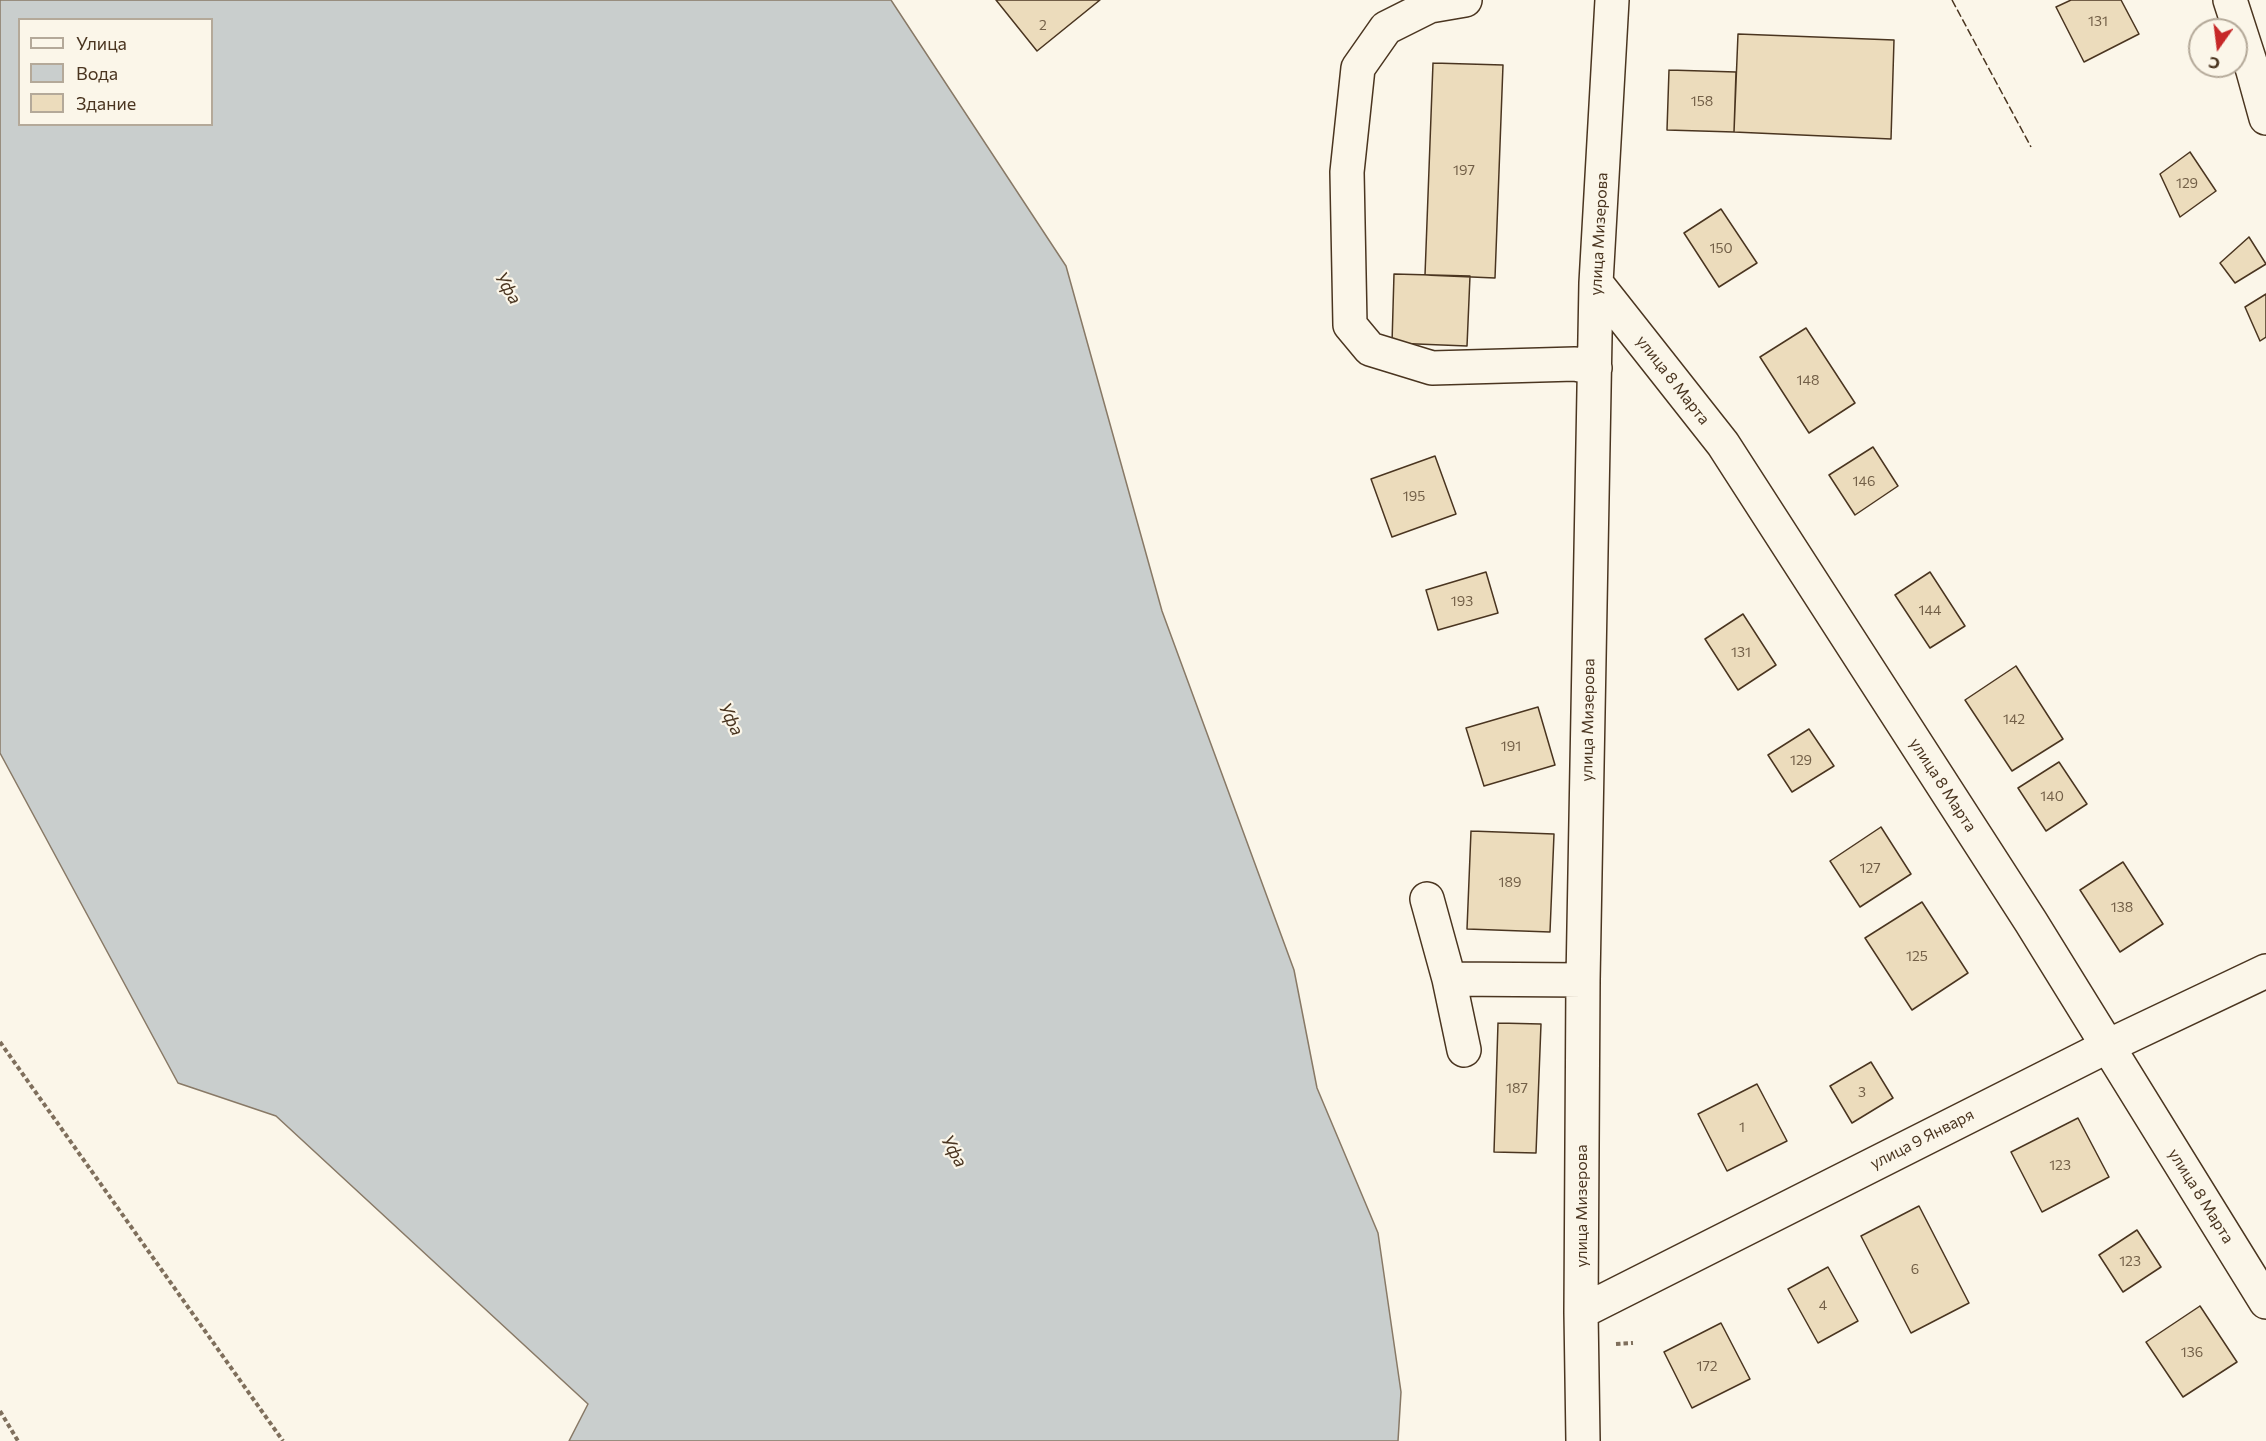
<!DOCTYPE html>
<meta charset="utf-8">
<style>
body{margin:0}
#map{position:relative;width:2266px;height:1441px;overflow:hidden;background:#fbf6e9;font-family:Commissioner,sans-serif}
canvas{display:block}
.legend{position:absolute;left:18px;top:18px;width:195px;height:108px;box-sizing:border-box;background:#fbf6e9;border:2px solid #b4a999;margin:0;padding:8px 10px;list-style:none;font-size:18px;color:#4a3520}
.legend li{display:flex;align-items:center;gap:12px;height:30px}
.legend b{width:30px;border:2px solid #b4a999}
.north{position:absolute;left:2188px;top:18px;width:60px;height:60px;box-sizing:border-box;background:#fbf6e9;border:2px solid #b4a999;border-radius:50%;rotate:194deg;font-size:16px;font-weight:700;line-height:24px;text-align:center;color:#4a3520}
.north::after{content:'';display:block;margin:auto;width:21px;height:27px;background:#c62828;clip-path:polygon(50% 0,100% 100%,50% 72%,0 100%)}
</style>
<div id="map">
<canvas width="2266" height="1441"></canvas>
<ul class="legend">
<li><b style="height:8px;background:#fbf6e9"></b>Улица</li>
<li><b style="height:16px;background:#c9cecd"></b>Вода</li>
<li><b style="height:16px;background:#ecdcbc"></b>Здание</li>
</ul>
<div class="north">С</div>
</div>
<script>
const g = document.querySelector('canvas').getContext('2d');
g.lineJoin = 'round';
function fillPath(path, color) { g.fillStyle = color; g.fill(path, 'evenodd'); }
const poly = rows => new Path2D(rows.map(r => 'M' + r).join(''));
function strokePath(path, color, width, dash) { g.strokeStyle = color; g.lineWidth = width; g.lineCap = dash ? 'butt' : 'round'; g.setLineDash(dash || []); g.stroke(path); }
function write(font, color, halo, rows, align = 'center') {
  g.font = font + ' Commissioner,sans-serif'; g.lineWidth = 4.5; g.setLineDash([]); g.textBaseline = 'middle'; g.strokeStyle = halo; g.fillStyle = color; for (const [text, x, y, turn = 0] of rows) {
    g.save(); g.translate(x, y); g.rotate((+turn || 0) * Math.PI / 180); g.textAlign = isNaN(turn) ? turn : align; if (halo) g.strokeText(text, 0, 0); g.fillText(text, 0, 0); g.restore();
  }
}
const water = poly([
 [0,0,891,0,1066,266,1162,611,1294,970,1317,1088,1378,1233,1401,1392,1398,1441,569,1441,588,1404,276,1116,178,1083,0,753,0,0],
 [20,20,212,20,212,124,20,124,20,20]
]);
fillPath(water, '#c9cecd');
strokePath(water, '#887966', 1.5);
const building = poly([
 [996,0,1100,0,1037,51,996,0],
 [2071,0,2121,0,2139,34,2084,62,2056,7,2071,0],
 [1738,34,1894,40,1891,139,1734,132,1738,34],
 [1433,63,1503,65,1495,278,1425,275,1433,63],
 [1669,70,1736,72,1734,132,1667,130,1669,70],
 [2190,152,2216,191,2180,217,2160,174,2190,152],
 [1721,209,1757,263,1719,287,1684,233,1721,209],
 [2249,237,2266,264,2235,283,2220,263,2249,237],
 [1394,274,1470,276,1467,346,1392,343,1394,274],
 [2266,294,2266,337,2260,341,2245,307,2266,294],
 [1806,328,1855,403,1809,433,1760,357,1806,328],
 [1873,447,1898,486,1855,515,1829,475,1873,447],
 [1435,456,1456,514,1392,537,1371,479,1435,456],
 [1486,572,1498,613,1438,630,1426,590,1486,572],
 [1930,572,1965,626,1930,648,1895,595,1930,572],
 [1743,614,1776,665,1738,690,1705,639,1743,614],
 [2016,666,2063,739,2012,771,1965,700,2016,666],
 [1538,707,1555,765,1484,786,1466,728,1538,707],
 [1809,729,1834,766,1792,792,1768,755,1809,729],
 [2059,762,2087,804,2046,831,2018,788,2059,762],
 [1881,827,1911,874,1860,907,1830,861,1881,827],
 [1471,831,1554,834,1550,932,1467,929,1471,831],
 [2123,862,2163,924,2120,952,2080,890,2123,862],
 [1922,902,1968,973,1912,1010,1865,938,1922,902],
 [1498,1023,1541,1024,1536,1153,1494,1152,1498,1023],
 [1871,1062,1893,1098,1852,1123,1830,1086,1871,1062],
 [1757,1084,1787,1141,1727,1171,1698,1114,1757,1084],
 [2078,1118,2109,1177,2042,1212,2011,1152,2078,1118],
 [1919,1206,1969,1303,1911,1333,1861,1236,1919,1206],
 [2137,1230,2161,1267,2123,1292,2099,1255,2137,1230],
 [1828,1267,1858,1321,1818,1343,1788,1289,1828,1267],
 [2200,1306,2237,1362,2183,1397,2146,1342,2200,1306],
 [1721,1323,1750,1379,1692,1408,1664,1352,1721,1323]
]);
fillPath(building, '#ecdcbc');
strokePath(building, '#4a3520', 1.5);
const minor = poly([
 [1465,0,1430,6,1386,28,1358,68,1347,172,1350,325,1370,349,1432,368,1575,364,1595,368],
 [2230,0,2253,71,2266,118],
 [1596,283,1723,444,2031,922,2266,1302],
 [1427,899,1449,979,1464,1050],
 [1449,979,1583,980],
 [1581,1312,2108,1046,2266,971],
 [1583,1441,1581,1312,1583,980,1596,283,1612,0]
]);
strokePath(minor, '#4a3520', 36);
strokePath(poly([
 [0,1042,283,1441],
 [1616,1344,1633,1343],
 [0,1411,18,1441]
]), '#7f6f5c', 4, [4.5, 3]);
strokePath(minor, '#fbf6e9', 33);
strokePath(poly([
 [1952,0,2031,147]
]), '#4a3520', 1.5, [8, 3]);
write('14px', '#725f47', null, [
 ["131",2098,21],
 ["2",1043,25],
 ["158",1702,101],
 ["197",1464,170],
 ["129",2187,183],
 ["150",1721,248],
 ["148",1808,380],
 ["146",1864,481],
 ["195",1414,496],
 ["193",1462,601],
 ["144",1930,610],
 ["131",1741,652],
 ["142",2014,719],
 ["191",1511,746],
 ["129",1801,760],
 ["140",2052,796],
 ["127",1870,868],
 ["189",1510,882],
 ["138",2122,907],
 ["125",1917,956],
 ["187",1517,1088],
 ["3",1862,1092],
 ["1",1742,1127],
 ["123",2060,1165],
 ["123",2130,1261],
 ["6",1915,1269],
 ["4",1823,1305],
 ["136",2192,1352],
 ["172",1707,1366]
]);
write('16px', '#4a3520', '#fbf6e9', [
 ["улица Мизерова",1599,234,-87],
 ["улица 8 Марта",1673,380,52],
 ["улица Мизерова",1588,720,-89],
 ["улица 8 Марта",1943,785,57],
 ["улица 9 Января",1922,1139,-27],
 ["улица 8 Марта",2201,1196,58],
 ["улица Мизерова",1582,1206,-90]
]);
write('italic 18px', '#4a3520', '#fbf6e9', [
 ["Уфа",508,288,60],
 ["Уфа",731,719,64],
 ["Уфа",954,1151,61]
]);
</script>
